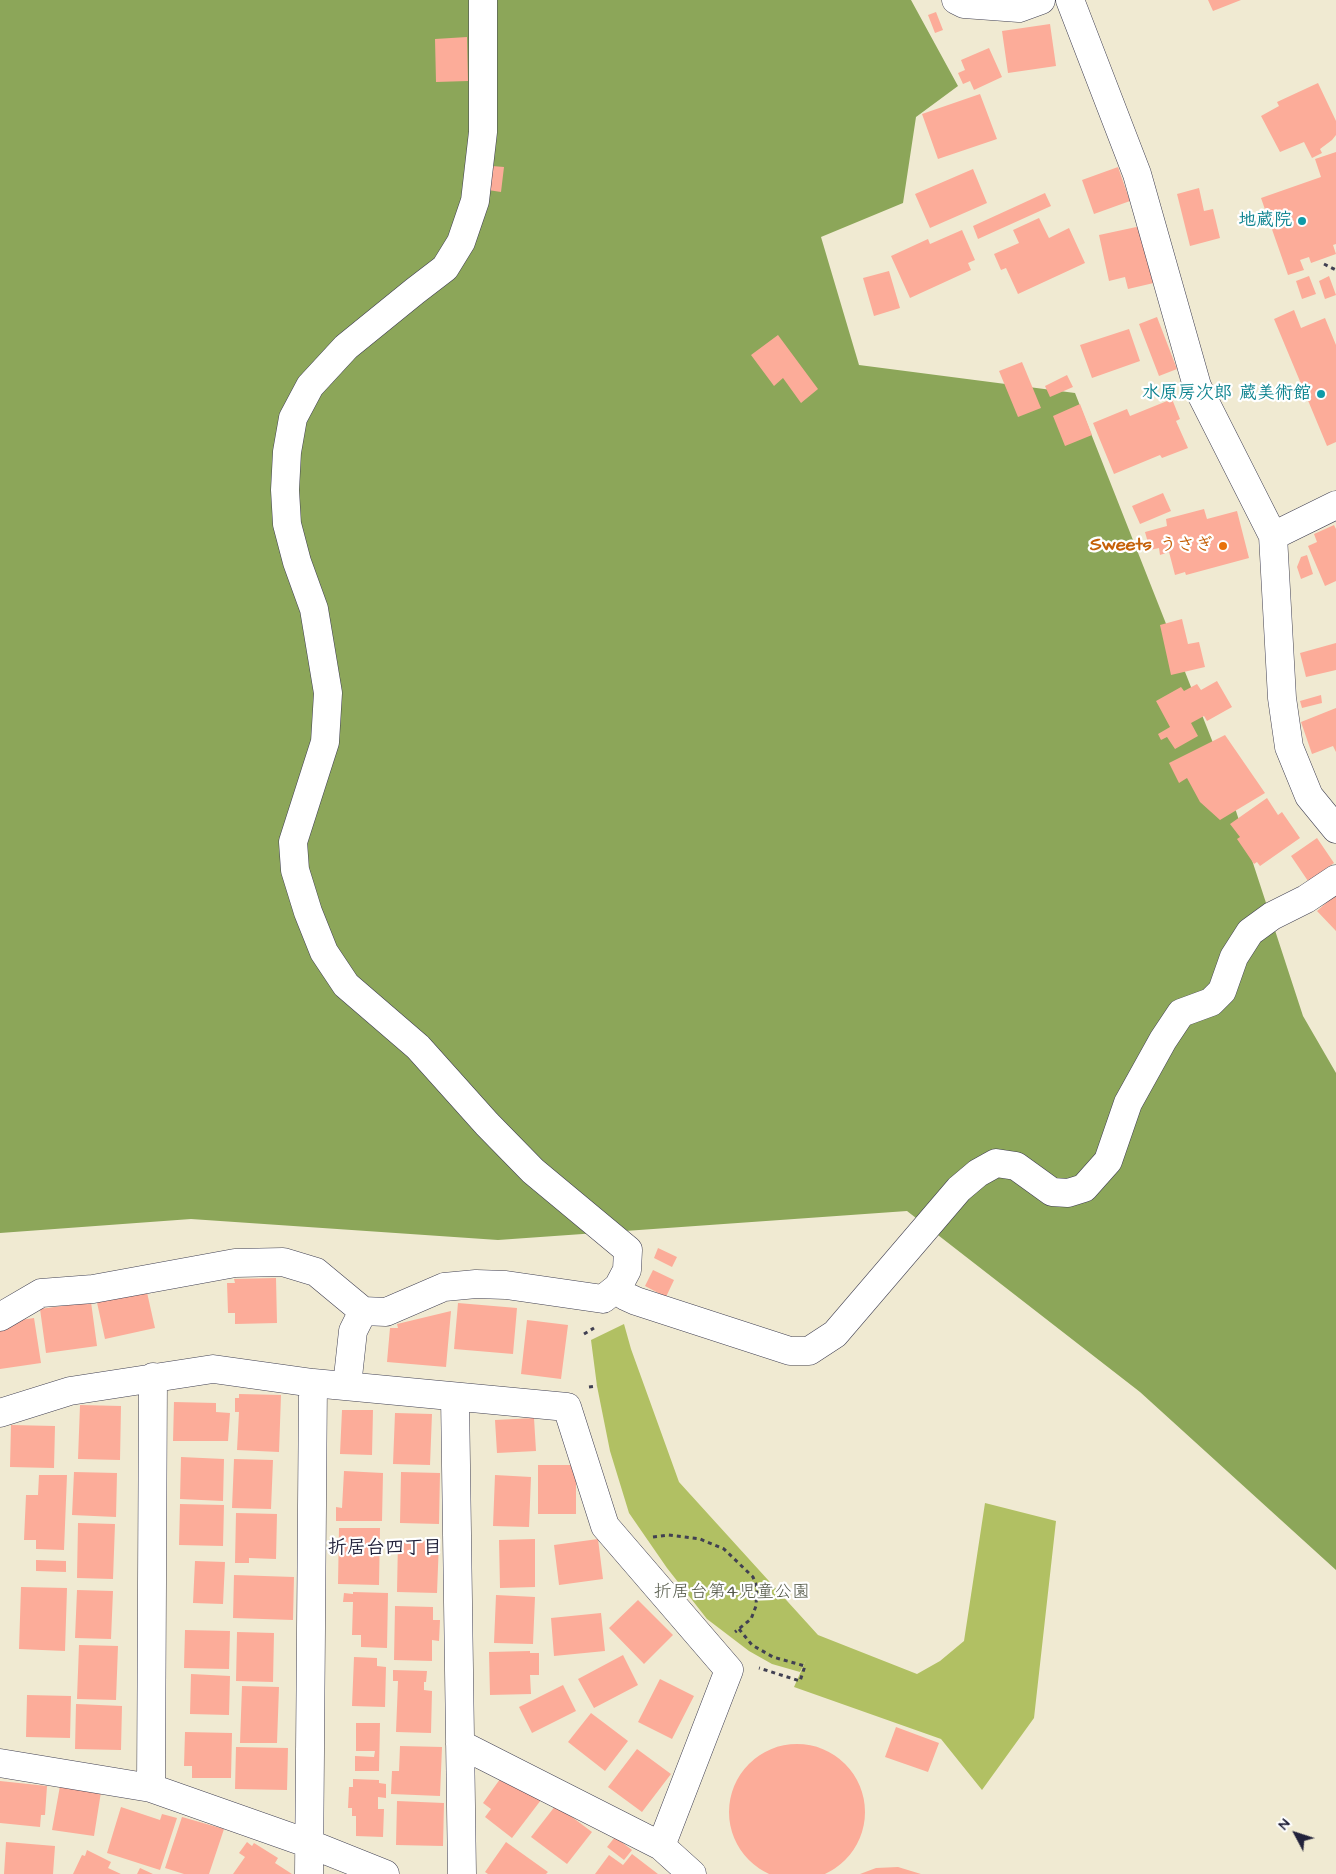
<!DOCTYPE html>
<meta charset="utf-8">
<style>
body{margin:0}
#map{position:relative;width:1336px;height:1874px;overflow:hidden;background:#f0ead2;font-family:"Architects Daughter",sans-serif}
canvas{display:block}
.north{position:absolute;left:1271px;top:1809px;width:50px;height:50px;-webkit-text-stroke:4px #fff;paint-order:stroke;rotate:310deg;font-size:14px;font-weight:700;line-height:20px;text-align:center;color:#22223b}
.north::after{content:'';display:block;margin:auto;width:18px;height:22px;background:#22223b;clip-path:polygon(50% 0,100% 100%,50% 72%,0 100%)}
</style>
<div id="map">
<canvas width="1336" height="1874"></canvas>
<div class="north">N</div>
</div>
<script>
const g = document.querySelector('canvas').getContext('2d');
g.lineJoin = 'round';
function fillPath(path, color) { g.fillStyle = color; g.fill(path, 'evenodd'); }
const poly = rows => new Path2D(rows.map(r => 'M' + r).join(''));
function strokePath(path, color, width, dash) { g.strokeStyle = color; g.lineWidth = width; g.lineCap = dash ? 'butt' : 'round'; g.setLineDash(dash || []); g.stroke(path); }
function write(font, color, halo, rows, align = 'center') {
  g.font = font + ' "Architects Daughter","Klee One",sans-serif'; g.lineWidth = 4.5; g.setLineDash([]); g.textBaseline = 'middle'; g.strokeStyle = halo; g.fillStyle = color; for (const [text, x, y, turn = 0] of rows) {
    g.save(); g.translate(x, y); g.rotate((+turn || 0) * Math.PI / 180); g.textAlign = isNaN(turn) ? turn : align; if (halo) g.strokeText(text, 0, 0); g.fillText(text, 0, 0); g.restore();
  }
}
fillPath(poly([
 [624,1324,631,1349,679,1482,818,1635,917,1674,940,1661,964,1641,985,1503,1056,1521,1034,1718,982,1790,941,1739,794,1687,806,1660,800,1672,772,1664,749,1651,707,1619,667,1568,629,1513,610,1451,597,1386,591,1340]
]), '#b1c063');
fillPath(poly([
 [0,0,911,0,958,86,916,117,903,203,821,237,859,365,1075,393,1217,753,1303,1016,1336,1073,1336,1570,1140,1392,907,1211,498,1240,191,1219,0,1233]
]), '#8ca659');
fillPath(poly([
 [1208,0,1241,0,1213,11],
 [936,12,943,30,935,33,928,15],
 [1050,24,1056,66,1008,73,1002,31],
 [467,37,468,81,436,82,435,39],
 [989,48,1002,77,974,90,970,81,963,84,958,73,965,70,961,60],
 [1318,83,1336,121,1336,135,1332,140,1320,149,1322,153,1312,158,1304,142,1280,152,1261,116,1279,106,1277,102],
 [980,94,997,139,938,159,922,114],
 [1336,152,1336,244,1333,245,1336,254,1311,263,1309,257,1300,260,1304,270,1288,275,1261,198,1321,177,1315,159],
 [492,166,504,167,501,192,488,190],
 [1118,167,1130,201,1094,214,1082,180],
 [973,169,987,203,930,228,915,194],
 [1199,188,1204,211,1213,209,1220,238,1190,246,1177,194],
 [1045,193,1051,206,978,239,973,226],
 [1039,218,1049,238,1069,228,1085,263,1018,294,1006,268,1001,270,994,254,1019,243,1013,230],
 [1141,226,1158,282,1128,289,1125,277,1109,281,1099,235],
 [962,230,975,260,968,263,971,270,910,298,891,256,928,239,930,244],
 [889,271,900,308,874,316,863,278],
 [1309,276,1316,294,1302,299,1296,281],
 [1329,276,1336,295,1325,299,1319,281],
 [1294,310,1301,328,1325,318,1336,345,1336,442,1327,446,1274,319],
 [1157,317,1177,369,1159,376,1139,324],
 [1129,329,1140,361,1092,378,1080,345],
 [778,335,818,389,801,403,783,378,774,386,751,355],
 [1022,362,1041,408,1018,417,999,371],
 [1067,375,1073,387,1050,397,1045,386],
 [1172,399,1180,419,1176,421,1188,448,1162,458,1160,455,1114,474,1093,423,1127,409,1130,416],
 [1080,404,1092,435,1065,446,1053,416],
 [1163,493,1171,511,1140,524,1132,506],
 [1204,509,1207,519,1237,511,1249,558,1186,575,1185,572,1175,575,1169,552,1160,555,1159,548,1150,550,1145,532,1167,526,1166,519],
 [1334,525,1336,529,1336,581,1325,586,1308,546,1317,542,1314,534],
 [1307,555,1313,574,1301,579,1297,567,1301,557],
 [1182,619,1188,644,1199,642,1205,667,1171,675,1160,625],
 [1336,643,1336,670,1306,677,1300,653],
 [1217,681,1232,707,1207,721,1204,716,1191,723,1198,736,1175,749,1167,737,1161,740,1158,734,1170,727,1156,701,1181,687,1184,691,1197,684,1201,690],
 [1321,695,1322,703,1302,708,1300,701],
 [1336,708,1336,752,1333,746,1312,754,1301,722],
 [1225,735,1265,793,1220,820,1200,802,1187,778,1179,783,1169,763],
 [1267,798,1278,815,1282,812,1300,838,1260,866,1257,862,1254,864,1237,839,1240,837,1230,824],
 [1317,838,1334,863,1308,881,1291,856],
 [1336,894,1336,931,1317,911],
 [658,1248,677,1257,672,1267,654,1258],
 [653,1270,674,1280,666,1297,645,1286],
 [276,1278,277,1323,235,1324,235,1313,228,1313,227,1283,235,1283,234,1279],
 [146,1288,155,1328,105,1339,96,1298],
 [91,1302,97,1346,46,1353,40,1309],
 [458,1303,517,1308,513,1354,454,1349],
 [451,1311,446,1367,387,1362,390,1328,398,1328,397,1324],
 [34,1318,41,1363,0,1369,0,1323],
 [527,1320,568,1325,561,1379,521,1374],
 [239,1394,281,1395,279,1452,237,1450,239,1412,235,1412,235,1398,239,1398],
 [174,1402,216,1403,216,1412,230,1413,228,1441,173,1441],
 [80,1405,121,1406,120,1460,78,1459],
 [342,1410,373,1410,372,1455,340,1454],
 [395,1413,432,1414,430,1465,393,1464],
 [534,1418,536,1451,497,1453,495,1420],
 [11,1425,55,1426,54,1468,10,1467],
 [181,1457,224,1459,223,1501,180,1499],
 [234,1459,273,1460,271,1509,232,1508],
 [538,1465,576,1465,576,1514,538,1514],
 [344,1471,383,1473,382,1521,336,1521,336,1507,342,1508],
 [74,1472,117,1473,116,1517,72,1515],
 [401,1472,440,1473,439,1524,400,1523],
 [39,1475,67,1475,64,1550,36,1549,36,1540,24,1540,26,1495,38,1495],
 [495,1475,531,1477,529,1527,493,1526],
 [180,1504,224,1505,223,1546,179,1545],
 [236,1513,277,1514,276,1559,249,1558,249,1563,235,1563],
 [78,1523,115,1524,113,1579,77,1578],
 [339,1528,380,1528,379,1585,338,1584],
 [535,1539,535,1587,500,1588,499,1540],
 [598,1539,603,1579,559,1585,554,1545],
 [398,1540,439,1541,437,1593,397,1592],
 [36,1560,66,1561,66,1572,36,1571],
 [195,1561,225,1562,223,1604,193,1603],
 [234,1575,294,1577,293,1620,233,1618],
 [21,1587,67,1588,65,1651,19,1649],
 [77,1590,113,1591,111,1639,75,1638],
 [353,1592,388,1593,387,1648,361,1647,361,1635,352,1635,353,1602,343,1602,344,1593,353,1594],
 [496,1595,535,1597,533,1644,494,1643],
 [638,1600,673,1635,644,1664,609,1628],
 [395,1606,433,1607,433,1620,440,1620,439,1641,432,1640,432,1661,394,1660],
 [601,1613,605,1651,554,1656,551,1618],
 [185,1630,230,1631,229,1669,184,1668],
 [237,1632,274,1633,273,1682,236,1681],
 [79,1645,118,1646,116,1700,77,1699],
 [530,1651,530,1653,539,1653,539,1675,530,1675,531,1694,490,1695,489,1652],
 [623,1655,638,1685,594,1708,578,1679],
 [354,1657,377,1658,377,1666,386,1667,385,1707,352,1706],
 [393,1670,427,1671,426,1682,424,1682,424,1690,432,1691,431,1733,396,1732,398,1681,393,1681],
 [191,1674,230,1676,229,1715,190,1714],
 [660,1679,694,1696,672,1739,638,1722],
 [563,1685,576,1711,532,1733,519,1707],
 [242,1686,279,1687,277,1743,240,1743],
 [27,1695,71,1696,70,1738,26,1737],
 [76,1704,122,1706,121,1750,75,1749],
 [591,1713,628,1741,605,1771,568,1742],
 [356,1723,380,1723,379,1771,355,1771,355,1756,374,1757,375,1751,356,1751],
 [896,1727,939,1743,928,1772,885,1757],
 [185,1732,232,1733,231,1778,192,1778,192,1766,184,1766],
 '729 1812a68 68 0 1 1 136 0a68 68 0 1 1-136 0Z',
 [400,1746,442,1747,440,1796,391,1794,392,1771,399,1771],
 [236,1747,288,1748,287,1790,235,1789],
 [637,1749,671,1774,642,1812,608,1787],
 [505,1772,541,1800,512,1838,485,1817,491,1809,483,1803],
 [353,1779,379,1780,379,1783,386,1784,386,1798,378,1797,378,1809,384,1809,383,1837,356,1836,356,1816,352,1816,352,1808,348,1808,349,1787,353,1787],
 [0,1781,47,1786,45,1815,41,1815,40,1827,0,1823],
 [60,1786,101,1792,94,1836,52,1830],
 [397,1801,444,1803,443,1846,396,1845],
 [556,1805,592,1832,567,1864,531,1837],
 [121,1807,160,1820,162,1814,177,1818,160,1870,107,1853],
 [182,1817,224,1829,209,1874,184,1874,165,1868],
 [615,1837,632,1850,624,1860,607,1847],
 [6,1842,55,1846,53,1874,4,1874],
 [247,1842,252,1846,254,1843,278,1858,275,1863,292,1874,233,1874,245,1857,239,1853],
 [506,1842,548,1872,546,1874,488,1874,485,1872],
 [87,1850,111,1862,108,1868,121,1874,73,1874,82,1855,85,1856],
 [632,1854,658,1874,595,1874,609,1855,623,1865],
 [898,1867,921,1874,860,1874,876,1868],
 [140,1868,153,1874,137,1874]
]), '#fcac99');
const street = poly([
 [956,0,964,4,1019,8,1041,0],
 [1070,0,1137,174,1197,386,1273,536,1282,698,1289,747,1309,796,1336,829],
 [1273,536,1336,505],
 [618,1287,625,1296,636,1301,790,1351,809,1351,835,1334,959,1189,978,1173,996,1163,1016,1166,1052,1192,1068,1193,1084,1188,1108,1161,1128,1103,1163,1040,1181,1013,1211,1002,1222,991,1234,957,1250,932,1272,916,1306,899,1336,879],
 [0,1317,41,1293,93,1289,235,1263,283,1262,316,1272,363,1311,386,1312,444,1287,476,1284,506,1285,603,1299,618,1287,627,1270,628,1250,533,1171,487,1124,418,1047,346,985,324,952,308,912,295,870,293,842,325,742,328,693,314,609,297,562,287,524,285,490,287,452,293,418,310,386,346,347,415,291,445,268,461,242,475,201,483,132,483,0],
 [347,1386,353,1331,363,1311],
 [455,1397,462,1874],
 [0,1413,70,1391,213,1369,313,1383,567,1407,605,1526,729,1670,661,1846],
 [460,1744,661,1846,692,1874],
 [0,1763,151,1788,310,1844,385,1874],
 [151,1788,153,1377],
 [309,1874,313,1383]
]);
strokePath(street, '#414052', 29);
strokePath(poly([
 [1324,264,1336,270],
 [584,1334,594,1328],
 [589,1387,597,1386],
 [653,1537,668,1535,700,1539,724,1549,753,1577,757,1587,756,1606,751,1619,735,1632],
 [739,1629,752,1645,773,1657,805,1666,800,1681,759,1668]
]), '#414052', 3, [4, 4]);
strokePath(street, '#fff', 28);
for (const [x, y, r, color] of [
 [1302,221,5,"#0f9aa8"],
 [1321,394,5,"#0f9aa8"],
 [1223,546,5,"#e8710a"]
]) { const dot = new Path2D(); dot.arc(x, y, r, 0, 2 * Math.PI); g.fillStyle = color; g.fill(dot); strokePath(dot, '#fff', 2); }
write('bold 18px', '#0d838f', '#fff', [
 ["地蔵院",1292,221],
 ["水原房次郎 蔵美術館",1311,394]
], 'right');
write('bold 18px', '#c56008', '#fff', [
 ["Sweets うさぎ",1213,546]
], 'right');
write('18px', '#545949', '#fff', [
 ["折居台第4児童公園",732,1593]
]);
write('bold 19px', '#22223b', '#fff', [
 ["折居台四丁目",385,1549]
]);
</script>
